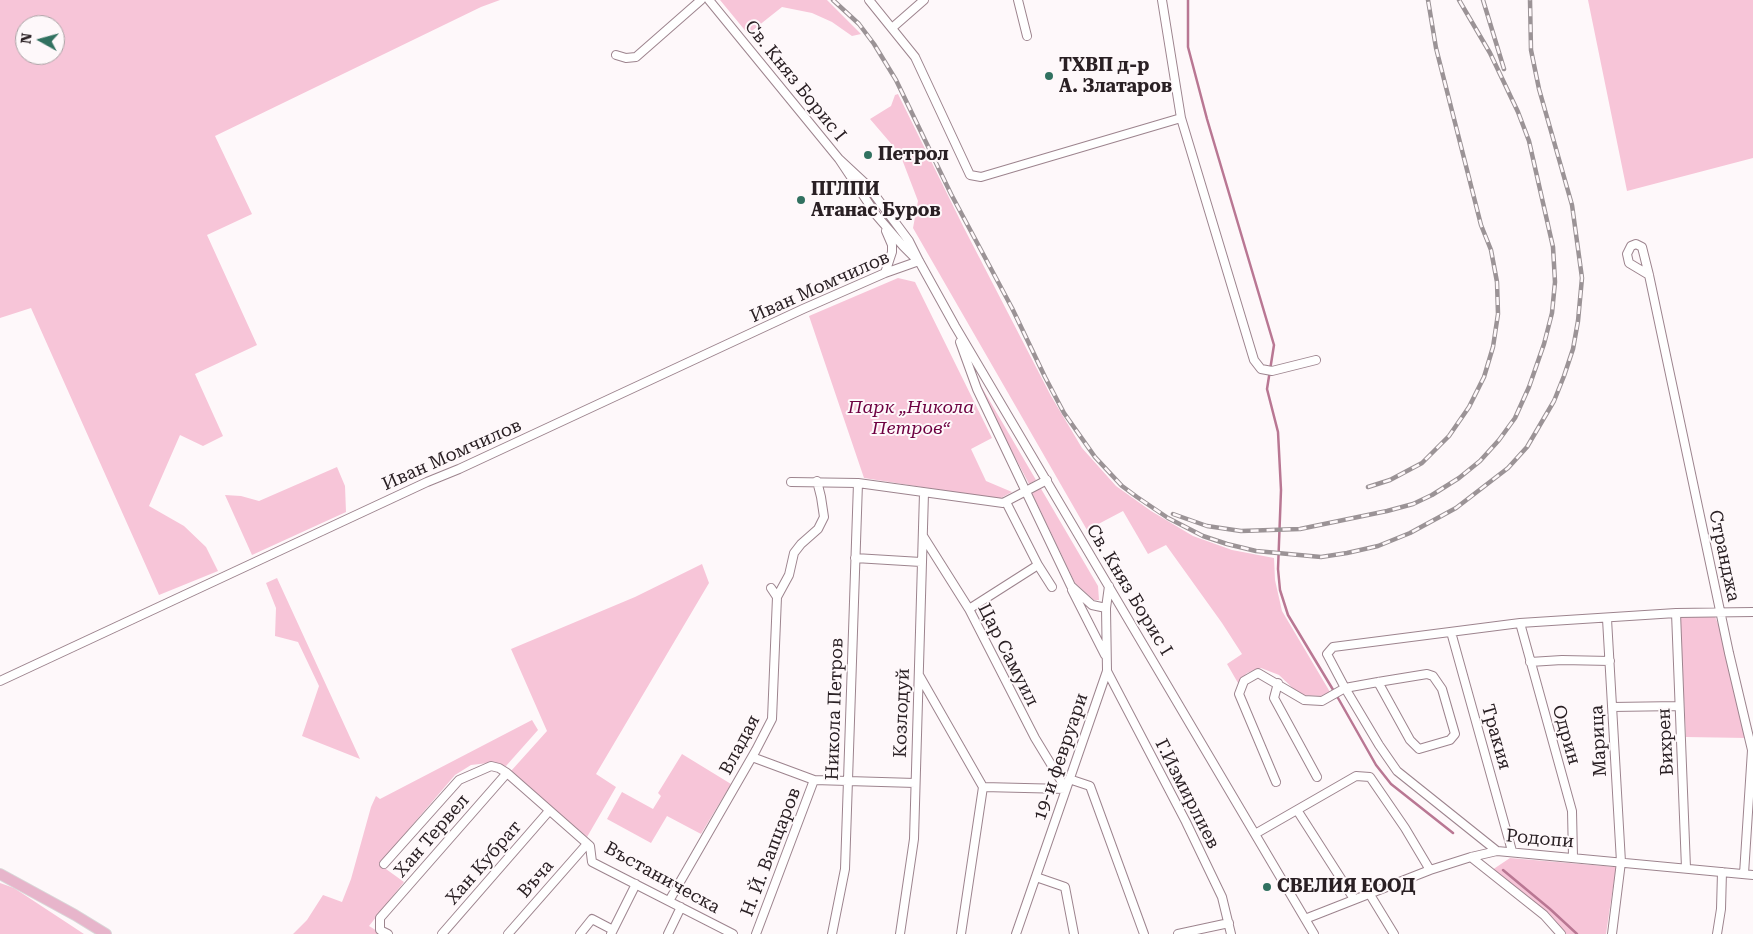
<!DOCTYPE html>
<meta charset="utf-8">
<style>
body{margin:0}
#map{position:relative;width:1753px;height:934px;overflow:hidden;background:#fef8fa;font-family:"Roboto Serif",serif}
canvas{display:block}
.north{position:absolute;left:15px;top:15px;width:50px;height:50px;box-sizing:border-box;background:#fef8fa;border:1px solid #a9a2a4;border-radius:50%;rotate:277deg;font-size:14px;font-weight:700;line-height:20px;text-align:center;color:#2a2024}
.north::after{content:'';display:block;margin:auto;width:18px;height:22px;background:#317160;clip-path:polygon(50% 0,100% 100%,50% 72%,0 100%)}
</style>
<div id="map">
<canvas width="1753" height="934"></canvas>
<div class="north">N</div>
</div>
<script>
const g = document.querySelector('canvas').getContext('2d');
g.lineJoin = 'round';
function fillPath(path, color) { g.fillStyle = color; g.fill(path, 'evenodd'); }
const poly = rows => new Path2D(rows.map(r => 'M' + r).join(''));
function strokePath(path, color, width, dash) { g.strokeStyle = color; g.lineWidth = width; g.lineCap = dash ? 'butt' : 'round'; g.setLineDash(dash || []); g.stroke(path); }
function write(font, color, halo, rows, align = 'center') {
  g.font = font + ' "Roboto Serif",serif'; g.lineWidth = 4; g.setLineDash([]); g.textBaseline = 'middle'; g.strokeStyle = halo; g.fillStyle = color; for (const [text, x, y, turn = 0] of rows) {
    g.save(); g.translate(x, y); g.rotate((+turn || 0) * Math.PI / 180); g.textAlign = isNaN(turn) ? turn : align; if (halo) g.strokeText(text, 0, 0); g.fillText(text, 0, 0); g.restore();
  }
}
fillPath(poly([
 [0,0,500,0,481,7,215,136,252,214,207,235,257,345,195,374,223,436,203,446,180,435,149,506,184,526,206,547,218,571,159,595,31,308,0,318],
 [25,25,55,25,55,55,25,55],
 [720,0,827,0,861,34,852,36,832,22,812,13,782,7,748,34],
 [1588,0,1753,0,1753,158,1627,191],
 [898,94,964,228,1051,396,1082,448,1116,486,1151,511,1193,536,1232,550,1274,558,1275,580,1282,611,1330,692,1321,696,1300,695,1279,675,1261,668,1247,673,1238,683,1227,664,1242,654,1222,623,1166,545,1148,554,1123,511,1087,530,913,228,918,201,900,154,870,119,891,106,895,95],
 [898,278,915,282,992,438,971,449,986,481,1012,492,999,499,864,478,809,316],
 [981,386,1036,480,1029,484,979,388],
 [337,467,345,486,346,512,252,555,225,495,241,496,259,501],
 [1040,487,1098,586,1099,600,1094,600,1075,583,1031,491],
 [702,564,709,583,596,774,616,787,587,837,511,771,547,731,511,649,635,597],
 [277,578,360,759,302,736,319,686,298,642,275,636,276,608,266,583],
 [1714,614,1721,631,1747,738,1686,737,1680,620,1682,616],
 [532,720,538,730,506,766,488,763,471,765,455,775,379,864,404,882,369,926,382,934,293,934,307,920,323,895,342,902,351,879,371,807,376,796,380,799],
 [682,754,731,784,701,834,667,816,651,843,607,819,622,792,653,809,661,796,658,793],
 [1510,858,1616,867,1606,934,1566,934,1552,917,1529,897,1492,870],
 [0,883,14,888,84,934,0,934]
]), '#f7c5d8');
strokePath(poly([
 [1188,0,1188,47,1207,119,1274,345,1267,389,1278,432,1281,490,1278,569,1280,590,1288,615,1338,698,1376,765,1391,784,1453,833],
 [1503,870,1550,909,1577,934]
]), '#b97793', 2.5);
const minor = poly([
 [709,0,839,159,877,216,903,246,915,258],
 [869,0,915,57,970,175,981,177,1181,118],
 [1018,0,1027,36],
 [1162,0,1181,118,1254,360,1261,369,1272,371,1316,360],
 [892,28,924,0],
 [616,55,626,58,636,57,701,0],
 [839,159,868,186,909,241,919,261,955,326,1314,934],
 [885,273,892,252,892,245,886,231],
 [1649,275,1629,263,1627,254,1631,246,1636,244,1642,247,1649,275,1729,653,1752,750,1744,874],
 [960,342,977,389,1071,586,1092,605,1106,608],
 [791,482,858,483,1003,503,1047,480],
 [1006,502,1038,565,1052,587],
 [923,536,969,609,1035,738,1066,789],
 [855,558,921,562],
 [1072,590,1105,655],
 [777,597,789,575,794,553,801,544,818,529,824,517,821,497,817,481],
 [969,609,1038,565],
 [1676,613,1686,868],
 [1607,619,1621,862,1612,934],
 [1520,623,1572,811,1573,857],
 [1451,632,1512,851],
 [1530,662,1562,660,1610,661],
 [1107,671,1186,822,1222,897,1231,934],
 [919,675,983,787,961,934],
 [0,681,427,482,459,469,803,309,885,273,919,261],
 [1278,683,1274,698,1317,777],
 [1612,707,1679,706],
 [752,757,814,780,915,783],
 [1069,779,1090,786,1144,934],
 [1276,782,1239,694,1244,681,1258,673,1304,700,1322,701,1345,688,1378,682,1427,674,1433,676,1442,689,1455,734,1450,740,1419,749,1410,740,1378,682],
 [983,787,1066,789],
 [1297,810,1354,899],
 [1255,834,1356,776,1370,777,1405,828,1430,870],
 [1497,851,1397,771,1379,745,1345,688,1327,654,1333,647,1520,623,1676,613,1753,612],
 [1471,857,1544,915,1561,934],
 [384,864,459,780,491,766,499,768,507,773,590,846,592,862,733,934],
 [1036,877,1065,887,1074,934],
 [1369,893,1394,934],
 [669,901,756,750,772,719,777,597,771,588],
 [1305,919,1430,870,1471,857,1497,851,1753,875],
 [388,934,380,930,380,918,507,773],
 [442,934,549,811],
 [508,934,587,844],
 [580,934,592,919,613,930],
 [611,934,636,884],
 [668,934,681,907],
 [756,934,814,780],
 [832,934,845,869,858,483],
 [900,934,914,839,924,493],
 [1016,934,1107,671,1106,608,1109,586],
 [1178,934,1229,923],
 [1717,934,1721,909,1722,872]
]);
const major = poly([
 [0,874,75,915,106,934]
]);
strokePath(minor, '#9d848e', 10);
strokePath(major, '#d9d7d8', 12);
strokePath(minor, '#fff', 8);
strokePath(major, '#e7b5cb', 10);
const rail = poly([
 [833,0,859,24,874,44,896,80,951,194,1012,308,1045,377,1064,413,1095,457,1122,486,1137,497,1168,518,1203,536,1227,544,1256,551,1321,557,1347,553,1378,546,1410,533,1456,508,1508,468,1527,447,1554,401,1564,376,1573,349,1578,321,1582,278,1572,205,1539,89,1531,50,1530,0],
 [1483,0,1504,69],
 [1368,487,1390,480,1422,463,1449,436,1469,407,1484,377,1493,347,1498,314,1497,282,1491,250,1481,225,1436,48,1428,0],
 [1173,514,1207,526,1241,531,1300,529,1387,511,1413,504,1432,495,1459,478,1480,461,1499,440,1515,418,1529,387,1544,344,1552,313,1555,282,1553,247,1529,141,1518,112,1490,53,1459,0]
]);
strokePath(rail, '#9b9396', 4.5);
strokePath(rail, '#fef8fa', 2.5, [8]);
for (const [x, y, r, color] of [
 [1049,76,5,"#317160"],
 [868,155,5,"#317160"],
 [801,200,5,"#317160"],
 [1267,887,5,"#317160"]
]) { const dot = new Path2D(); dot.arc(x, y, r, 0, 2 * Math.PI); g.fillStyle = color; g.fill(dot); strokePath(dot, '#fef8fa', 2); }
write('bold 18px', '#2a2024', '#fef8fa', [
 ["ТХВП д-р",1059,66],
 ["А. Златаров",1059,87],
 ["Петрол",878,155],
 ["ПГЛПИ",811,190],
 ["Атанас Буров",811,211],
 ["СВЕЛИЯ ЕООД",1277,887]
], 'left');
write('18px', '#2a2024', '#fef8fa', [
 ["Св. Княз Борис I",795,81,51],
 ["Иван Момчилов",820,287,-24],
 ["Иван Момчилов",452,455,-24],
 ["Странджа",1724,556,78],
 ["Св. Княз Борис I",1129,590,59],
 ["Цар Самуил",1008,655,63],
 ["Никола Петров",835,709,-88],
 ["Козлодуй",902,713,-88],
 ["Одрин",1566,735,74],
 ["Тракия",1496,737,74],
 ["Марица",1599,741,-93],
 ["Вихрен",1666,742,-93],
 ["Владая",740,745,-62],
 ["19-и февруари",1061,757,-71],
 ["Г.Измирлиев",1187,794,63],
 ["Хан Тервел",432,836,-49],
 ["Родопи",1540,839,5],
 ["Н. Й. Вапцаров",771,852,-69],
 ["Хан Кубрат",484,863,-49],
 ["Въстаническа",662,878,29],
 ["Въча",536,879,-49]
]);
write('italic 18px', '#6d0041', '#fef8fa', [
 ["Парк „Никола",911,408],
 ["Петров“",911,429]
]);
</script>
